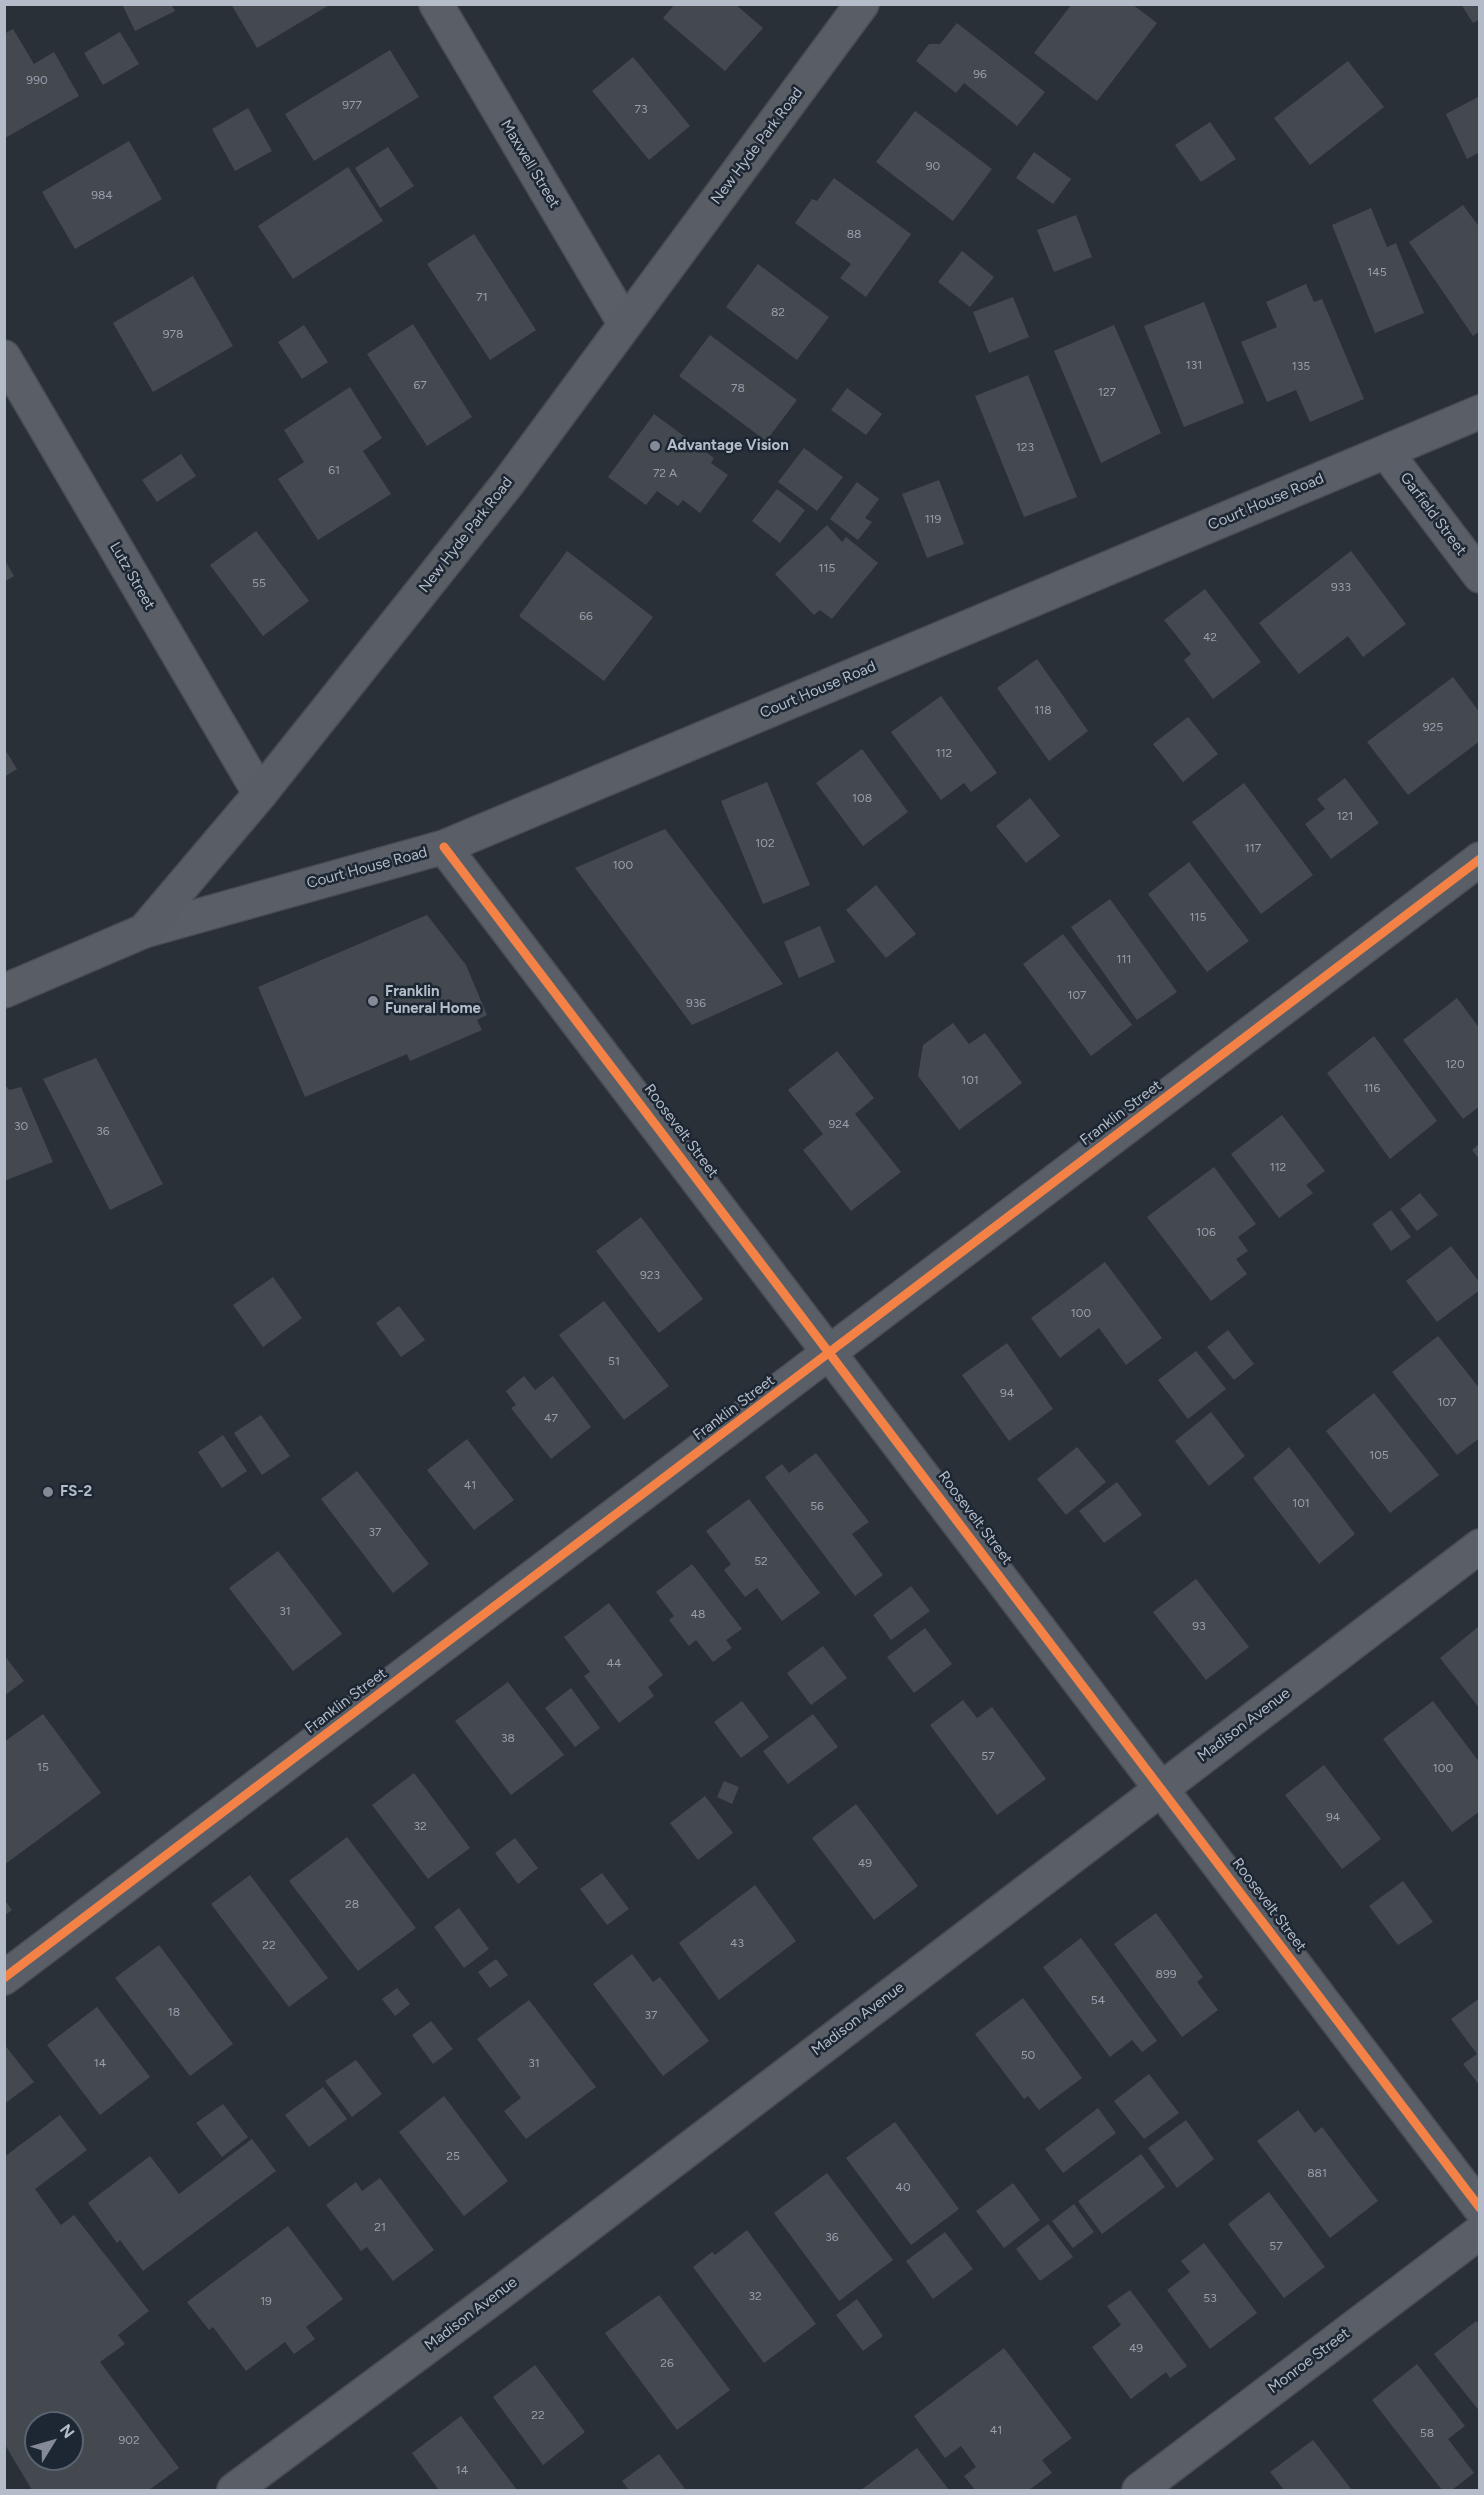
<!DOCTYPE html>
<style>
body{margin:0}
#map{position:relative;width:1484px;height:2495px;overflow:hidden;background:#2a3038;font-family:Figtree,sans-serif}
canvas{display:block}
.frame{position:absolute;inset:0;border:6px solid #b4bcc9;pointer-events:none}
.north{position:absolute;left:24px;top:2411px;width:60px;height:60px;box-sizing:border-box;background:#1d2633;border:2px solid #59626f;border-radius:50%;rotate:53deg;font-size:16px;font-weight:700;line-height:24px;text-align:center;color:#b4bcc9}
.north::after{content:'';display:block;margin:auto;width:21px;height:27px;background:#848b96;clip-path:polygon(50% 0,100% 100%,50% 72%,0 100%)}
</style>
<div id="map">
<canvas width="1484" height="2495"></canvas>
<div class="frame"></div>
<div class="north">N</div>
</div>
<script>
const g = document.querySelector('canvas').getContext('2d');
g.lineJoin = 'round';
function fillPath(path, color) { g.fillStyle = color; g.fill(path, 'evenodd'); }
const poly = rows => new Path2D(rows.map(r => 'M' + r).join(''));
function strokePath(path, color, width, dash) { g.strokeStyle = color; g.lineWidth = width; g.lineCap = dash ? 'butt' : 'round'; g.setLineDash(dash || []); g.stroke(path); }
function write(font, color, halo, rows, align = 'center') {
  g.font = font + ' Figtree,sans-serif'; g.lineWidth = 5; g.setLineDash([]); g.textBaseline = 'middle'; g.strokeStyle = halo; g.fillStyle = color; for (const [text, x, y, turn = 0] of rows) {
    g.save(); g.translate(x, y); g.rotate((+turn || 0) * Math.PI / 180); g.textAlign = isNaN(turn) ? turn : align; if (halo) g.strokeText(text, 0, 0); g.fillText(text, 0, 0); g.restore();
  }
}
fillPath(poly([
 [122,4,171,4,175,11,135,31],
 [231,4,331,4,257,48],
 [675,4,735,4,763,28,725,71,663,18],
 [1072,4,1132,4,1157,23,1097,101,1034,53],
 [1461,4,1480,4,1480,19,1473,23],
 [957,23,1045,92,1017,126,964,83,956,93,916,61,929,44,940,44],
 [13,29,34,64,54,52,79,96,5,138,4,34],
 [120,32,139,64,103,85,84,53],
 [390,50,419,97,314,161,285,114],
 [633,57,690,126,649,160,592,91],
 [1348,61,1384,107,1310,165,1274,118],
 [1480,96,1480,152,1467,159,1446,114],
 [248,108,272,151,235,171,212,129],
 [915,111,992,169,953,221,876,162],
 [1210,122,1236,159,1201,182,1175,145],
 [129,141,162,199,75,249,42,192],
 [388,147,414,186,380,208,355,168],
 [1034,152,1071,179,1053,204,1016,178],
 [348,167,383,221,293,279,258,226],
 [834,178,911,234,866,297,840,278,851,264,795,223,812,199,817,201],
 [1463,205,1480,228,1480,331,1473,336,1409,242],
 [1371,208,1387,247,1396,243,1424,313,1375,333,1332,225],
 [1076,215,1092,257,1054,272,1037,230],
 [474,234,536,330,490,360,427,264],
 [962,251,994,277,970,307,938,282],
 [758,264,829,317,797,360,726,307],
 [193,276,233,346,153,392,113,323],
 [1306,284,1314,302,1322,299,1364,399,1310,422,1296,390,1267,402,1241,342,1277,327,1266,302],
 [1013,297,1029,337,989,353,973,312],
 [1204,302,1244,403,1184,427,1144,326],
 [413,324,472,417,427,446,367,354],
 [304,325,328,362,302,379,278,342],
 [1114,325,1161,433,1101,463,1054,351],
 [710,335,797,400,766,441,679,376],
 [1028,375,1077,497,1024,517,975,396],
 [350,387,382,438,363,451,391,494,318,540,278,479,304,462,284,430],
 [847,388,882,414,866,435,831,410],
 [654,414,714,458,711,463,728,475,700,513,683,500,678,506,657,491,646,505,608,477],
 [804,448,843,477,817,511,778,482],
 [181,454,196,476,157,502,142,480],
 [939,480,964,544,927,558,902,494],
 [857,482,879,499,865,518,872,522,858,540,830,519],
 [777,489,805,510,780,543,752,521],
 [827,525,842,542,846,537,878,563,832,619,820,610,814,615,775,574],
 [256,531,309,601,263,636,210,565],
 [567,551,653,617,604,681,519,616],
 [1351,551,1406,624,1363,657,1348,636,1299,674,1259,623],
 [4,559,14,576,4,582],
 [1205,589,1261,662,1213,699,1184,660,1191,654,1164,620],
 [1037,659,1088,731,1049,761,997,688],
 [1453,677,1480,713,1480,741,1408,795,1367,742],
 [941,696,997,773,971,792,964,783,941,800,891,732],
 [1188,717,1218,754,1183,782,1153,744],
 [4,748,17,769,4,777],
 [862,749,908,812,863,846,816,783],
 [1345,778,1379,823,1331,859,1305,824,1325,809,1317,799],
 [767,782,810,885,763,904,721,801],
 [1244,783,1313,875,1261,914,1192,822],
 [1030,798,1060,836,1026,863,996,826],
 [665,829,783,984,692,1025,575,868],
 [1189,862,1249,941,1207,972,1148,894],
 [876,885,916,934,886,958,846,910],
 [1110,899,1177,992,1137,1020,1071,927],
 [427,915,466,965,487,1015,477,1020,482,1030,410,1061,407,1054,305,1097,258,987],
 [820,926,835,962,799,978,784,942],
 [1063,934,1132,1025,1091,1056,1023,964],
 [1457,998,1480,1029,1480,1106,1463,1119,1403,1040],
 [953,1023,969,1044,985,1033,1022,1083,959,1130,918,1076,923,1045],
 [1374,1036,1437,1121,1390,1159,1327,1073],
 [837,1051,874,1098,855,1114,901,1172,851,1211,803,1150,823,1134,788,1090],
 [96,1058,163,1184,110,1210,43,1079],
 [4,1083,9,1090,21,1087,53,1162,4,1181],
 [1282,1115,1325,1171,1306,1185,1313,1193,1279,1218,1231,1154],
 [1480,1143,1480,1160,1472,1150],
 [1214,1167,1256,1224,1238,1237,1248,1251,1236,1259,1247,1274,1211,1301,1147,1217],
 [1420,1193,1438,1215,1417,1231,1400,1209],
 [1391,1210,1411,1237,1391,1251,1372,1224],
 [641,1217,703,1299,659,1333,596,1251],
 [1451,1246,1480,1283,1480,1290,1437,1322,1406,1281],
 [1105,1262,1162,1338,1126,1365,1099,1328,1060,1358,1031,1318],
 [273,1277,302,1318,263,1347,233,1305],
 [604,1301,669,1386,624,1420,559,1335],
 [399,1306,425,1340,401,1357,376,1323],
 [1228,1330,1254,1364,1234,1380,1207,1347],
 [1438,1336,1480,1389,1480,1438,1457,1455,1392,1372],
 [1007,1343,1053,1409,1009,1441,962,1375],
 [1196,1351,1226,1389,1188,1419,1158,1380],
 [524,1376,535,1390,553,1376,591,1427,551,1459,511,1408,516,1405,506,1391],
 [1374,1393,1439,1475,1390,1513,1326,1431],
 [1211,1412,1245,1456,1209,1486,1175,1441],
 [261,1415,290,1456,262,1475,234,1433],
 [223,1435,247,1471,222,1488,198,1452],
 [467,1439,514,1500,474,1530,427,1470],
 [1077,1447,1106,1482,1066,1515,1037,1479],
 [1289,1447,1355,1534,1319,1564,1253,1478],
 [816,1453,869,1522,852,1534,883,1575,855,1596,765,1477,782,1464,789,1473],
 [357,1471,429,1564,393,1593,321,1499],
 [1117,1482,1142,1515,1104,1543,1079,1511],
 [749,1499,820,1593,782,1621,757,1588,745,1597,724,1570,731,1564,706,1531],
 [278,1551,342,1634,293,1671,229,1588],
 [692,1564,742,1629,726,1640,732,1648,713,1662,696,1640,689,1646,669,1620,674,1616,656,1592],
 [1196,1579,1249,1647,1206,1680,1153,1612],
 [911,1586,930,1611,891,1640,873,1615],
 [609,1603,663,1675,648,1687,654,1696,619,1723,584,1676,590,1672,564,1637],
 [1478,1627,1480,1628,1480,1709,1440,1658],
 [925,1628,952,1664,914,1693,887,1657],
 [823,1646,847,1678,811,1705,787,1673],
 [4,1655,24,1681,4,1696],
 [508,1682,564,1755,511,1795,455,1721],
 [571,1688,600,1728,575,1747,545,1708],
 [963,1700,977,1718,992,1707,1046,1779,997,1815,930,1725],
 [742,1701,769,1737,741,1758,714,1722],
 [1433,1701,1480,1763,1480,1811,1452,1832,1383,1739],
 [43,1714,101,1793,4,1865,4,1742],
 [813,1714,838,1747,788,1784,763,1751],
 [1324,1765,1381,1839,1342,1869,1285,1795],
 [414,1773,470,1848,428,1879,372,1805],
 [724,1781,739,1787,732,1804,717,1797],
 [705,1796,733,1833,698,1860,670,1823],
 [856,1804,918,1886,874,1920,812,1838],
 [347,1837,416,1928,358,1971,289,1881],
 [515,1838,538,1868,518,1884,495,1853],
 [602,1873,629,1909,607,1925,580,1889],
 [250,1875,328,1978,289,2007,211,1904],
 [1403,1881,1433,1922,1398,1945,1369,1906],
 [755,1885,796,1941,719,2000,679,1943],
 [4,1899,12,1910,4,1916],
 [459,1908,489,1949,464,1968,434,1927],
 [1156,1913,1203,1977,1197,1982,1218,2010,1182,2037,1114,1944],
 [1081,1938,1157,2041,1142,2052,1132,2040,1110,2057,1043,1967],
 [159,1945,233,2044,190,2076,115,1978],
 [632,1954,653,1982,660,1977,709,2041,663,2076,593,1984],
 [496,1959,508,1975,490,1988,478,1972],
 [397,1988,410,2004,395,2016,382,1999],
 [1023,1998,1082,2078,1039,2110,1028,2096,1024,2099,975,2034],
 [1480,1998,1480,2086,1463,2064,1477,2054,1451,2019],
 [529,2000,596,2087,526,2139,504,2111,521,2098,477,2039],
 [97,2007,150,2077,100,2115,47,2045],
 [431,2021,453,2049,433,2064,412,2035],
 [4,2044,34,2082,4,2104],
 [356,2060,382,2094,352,2117,325,2081],
 [1149,2074,1179,2113,1144,2139,1114,2101],
 [323,2087,347,2119,309,2147,285,2115],
 [444,2096,508,2181,464,2216,399,2132],
 [223,2104,248,2137,222,2157,196,2123],
 [1098,2108,1116,2133,1063,2173,1045,2149],
 [1298,2110,1315,2133,1322,2127,1378,2201,1330,2238,1257,2141],
 [60,2115,87,2150,35,2189,61,2225,74,2215,149,2311,118,2335,125,2344,100,2362,179,2468,149,2490,32,2490,4,2443,4,2157],
 [36,2423,72,2423,72,2459,36,2459],
 [1186,2120,1214,2159,1177,2188,1148,2148],
 [895,2122,959,2209,911,2245,846,2158],
 [252,2139,276,2171,143,2271,120,2240,117,2243,88,2203,150,2156,179,2194],
 [1141,2154,1165,2187,1102,2234,1078,2201],
 [827,2173,893,2260,839,2301,774,2213],
 [380,2178,434,2250,393,2281,367,2247,361,2251,326,2205,356,2182,362,2191],
 [1013,2183,1040,2220,1004,2248,976,2211],
 [1269,2192,1325,2267,1284,2298,1228,2224],
 [1074,2204,1094,2232,1073,2248,1052,2221],
 [1048,2224,1073,2257,1040,2281,1016,2249],
 [288,2226,343,2299,306,2327,315,2339,294,2354,285,2342,246,2371,213,2327,209,2330,187,2302],
 [747,2230,816,2324,764,2363,693,2267,712,2252,715,2255],
 [945,2232,973,2269,933,2299,906,2261],
 [1204,2243,1257,2313,1210,2349,1167,2290,1190,2272,1181,2261],
 [1130,2290,1187,2366,1170,2378,1166,2372,1131,2399,1092,2347,1121,2325,1107,2306],
 [659,2295,730,2390,677,2430,605,2333],
 [857,2299,883,2336,863,2351,836,2315],
 [1476,2321,1480,2325,1480,2412,1434,2354],
 [1004,2348,1072,2438,1042,2460,1052,2473,1029,2490,975,2490,964,2476,976,2467,961,2446,945,2458,914,2416],
 [1417,2364,1465,2426,1448,2439,1474,2473,1452,2490,1442,2490,1372,2400],
 [535,2365,585,2432,543,2465,493,2397],
 [461,2416,517,2490,435,2490,438,2489,412,2453],
 [1313,2440,1352,2490,1284,2490,1270,2472],
 [917,2448,949,2490,861,2490],
 [659,2454,685,2489,629,2490,622,2481]
]), '#444950');
const minor = poly([
 [436,4,625,324],
 [4,357,260,794],
 [1386,452,1480,576],
 [444,847,1480,2208],
 [144,931,444,847,1480,412],
 [4,1978,1480,859],
 [234,2490,497,2295,1480,1546],
 [1139,2490,1480,2232]
]);
const secondary = poly([
 [4,991,144,931,260,794,508,483,862,4]
]);
strokePath(minor, '#484c53', 36);
strokePath(secondary, '#484c53', 36);
strokePath(minor, '#5a5e66', 33);
strokePath(secondary, '#595d64', 33);
strokePath(poly([
 [444,847,1480,2208],
 [4,1978,1480,859]
]), '#f48246', 9);
for (const [x, y, r, color] of [
 [655,446,6,"#848b96"],
 [373,1001,6,"#848b96"],
 [48,1492,6,"#848b96"]
]) { const dot = new Path2D(); dot.arc(x, y, r, 0, 2 * Math.PI); g.fillStyle = color; g.fill(dot); strokePath(dot, '#1d2633', 2); }
write('12px', '#989fab', null, [
 ["96",980,74],
 ["990",37,80],
 ["977",352,105],
 ["73",641,109],
 ["90",933,166],
 ["984",102,195],
 ["88",854,234],
 ["145",1377,272],
 ["71",482,297],
 ["82",778,312],
 ["978",173,334],
 ["131",1194,365],
 ["135",1301,366],
 ["67",420,385],
 ["78",738,388],
 ["127",1107,392],
 ["123",1025,447],
 ["61",334,470],
 ["72 A",665,473],
 ["119",933,519],
 ["115",827,568],
 ["55",259,583],
 ["933",1341,587],
 ["66",586,616],
 ["42",1210,637],
 ["118",1043,710],
 ["925",1433,727],
 ["112",944,753],
 ["108",862,798],
 ["121",1345,816],
 ["102",765,843],
 ["117",1253,848],
 ["100",623,865],
 ["115",1198,917],
 ["111",1124,959],
 ["107",1077,995],
 ["936",696,1003],
 ["120",1455,1064],
 ["101",970,1080],
 ["116",1372,1088],
 ["924",839,1124],
 ["30",21,1126],
 ["36",103,1131],
 ["112",1278,1167],
 ["106",1206,1232],
 ["923",650,1275],
 ["100",1081,1313],
 ["51",614,1361],
 ["94",1007,1393],
 ["107",1447,1402],
 ["47",551,1418],
 ["105",1379,1455],
 ["41",470,1485],
 ["101",1301,1503],
 ["56",817,1506],
 ["37",375,1532],
 ["52",761,1561],
 ["31",285,1611],
 ["48",698,1614],
 ["93",1199,1626],
 ["44",614,1663],
 ["38",508,1738],
 ["57",988,1756],
 ["15",43,1767],
 ["100",1443,1768],
 ["94",1333,1817],
 ["32",420,1826],
 ["49",865,1863],
 ["28",352,1904],
 ["43",737,1943],
 ["22",269,1945],
 ["899",1166,1974],
 ["54",1098,2000],
 ["18",174,2012],
 ["37",651,2015],
 ["50",1028,2055],
 ["14",100,2063],
 ["31",534,2063],
 ["25",453,2156],
 ["881",1317,2173],
 ["40",903,2187],
 ["21",380,2227],
 ["36",832,2237],
 ["57",1276,2246],
 ["32",755,2296],
 ["53",1210,2298],
 ["19",266,2301],
 ["49",1136,2348],
 ["26",667,2363],
 ["22",538,2415],
 ["41",996,2430],
 ["58",1427,2433],
 ["902",129,2440],
 ["14",462,2470]
]);
write('15px', '#b4bcc9', '#1d2633', [
 ["New Hyde Park Road",757,146,-53],
 ["Maxwell Street",530,164,59],
 ["Court House Road",1266,502,-23],
 ["Garfield Street",1433,514,53],
 ["New Hyde Park Road",466,535,-52],
 ["Lutz Street",132,576,60],
 ["Court House Road",818,690,-23],
 ["Court House Road",367,868,-15],
 ["Franklin Street",1121,1113,-37],
 ["Roosevelt Street",681,1131,53],
 ["Franklin Street",734,1408,-37],
 ["Roosevelt Street",975,1518,53],
 ["Franklin Street",346,1701,-37],
 ["Madison Avenue",1244,1725,-37],
 ["Roosevelt Street",1269,1905,53],
 ["Madison Avenue",858,2019,-37],
 ["Madison Avenue",471,2314,-37],
 ["Monroe Street",1309,2361,-37]
]);
write('bold 15px', '#b4bcc9', '#1d2633', [
 ["Advantage Vision",667,446],
 ["Franklin",385,992],
 ["Funeral Home",385,1009],
 ["FS-2",60,1492]
], 'left');
</script>
